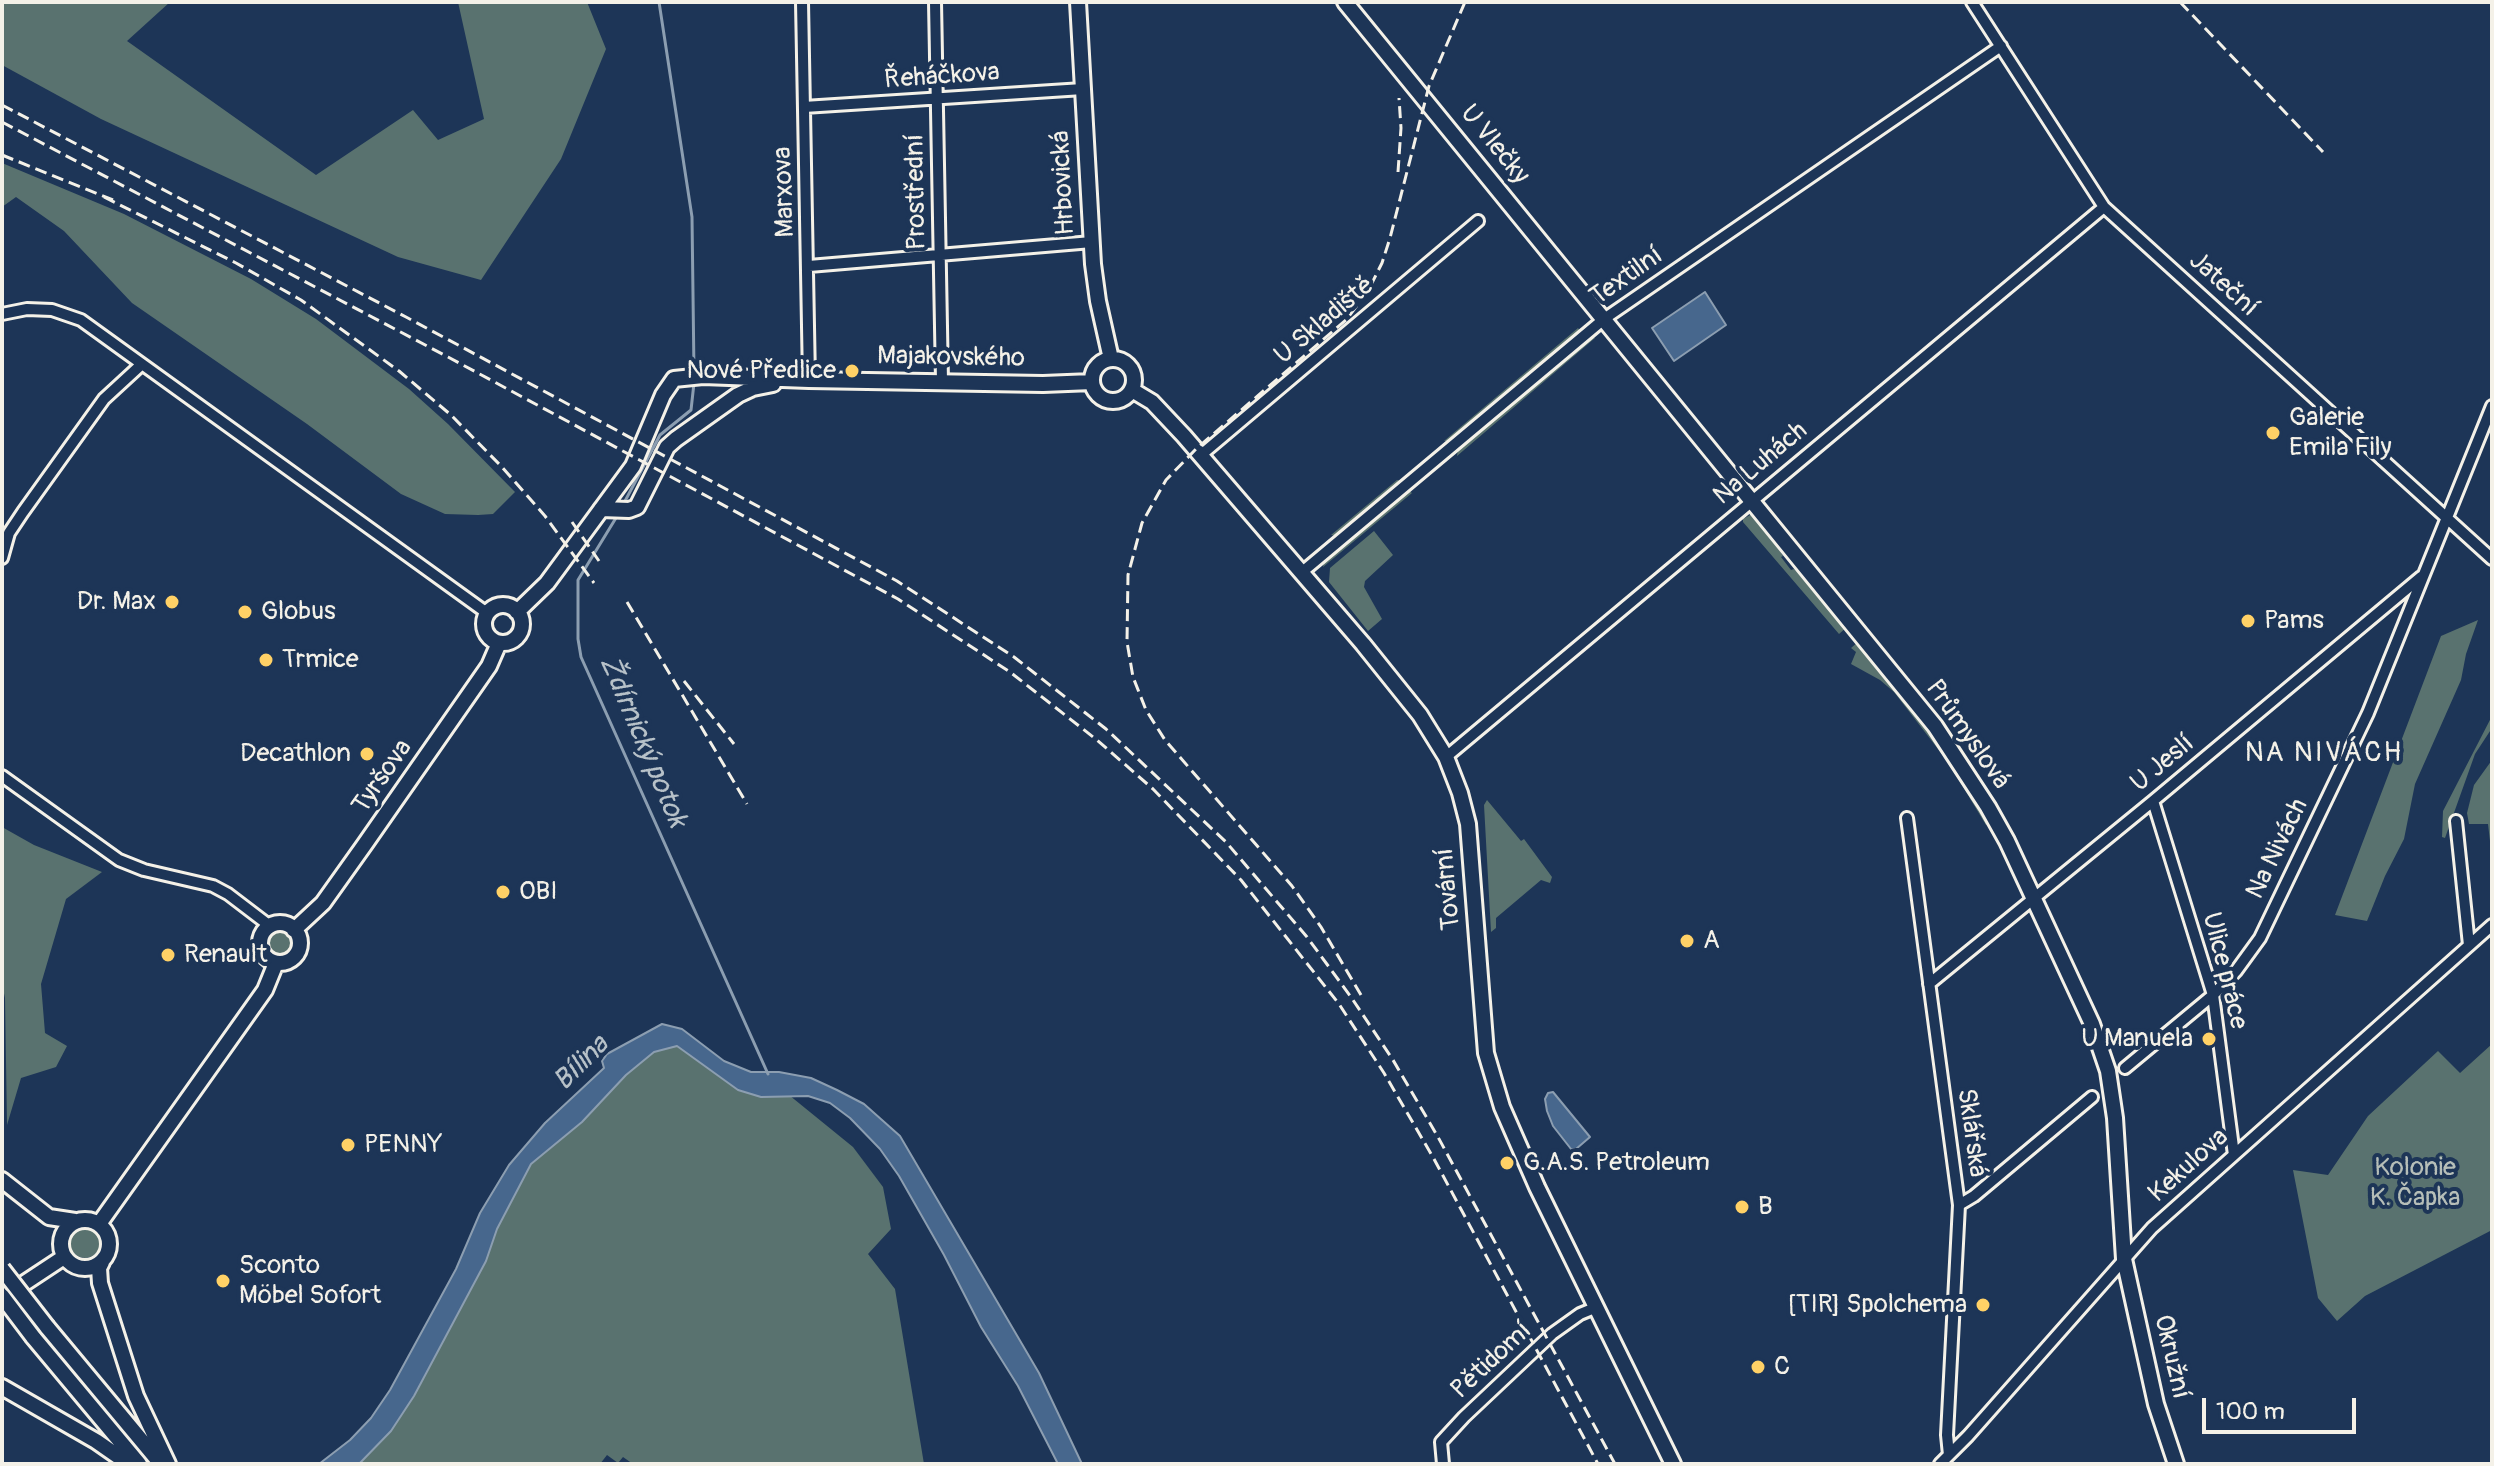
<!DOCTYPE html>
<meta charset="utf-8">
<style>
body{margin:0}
#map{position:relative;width:2494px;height:1466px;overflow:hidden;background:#1d3557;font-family:Pangolin,sans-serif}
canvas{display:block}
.frame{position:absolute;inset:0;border:4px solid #f4f1e8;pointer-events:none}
.scale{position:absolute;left:2202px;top:1398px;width:154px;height:36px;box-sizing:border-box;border:4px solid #f4f1e8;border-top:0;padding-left:10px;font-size:24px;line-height:28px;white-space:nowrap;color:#f4f1e8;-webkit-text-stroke:6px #1d3557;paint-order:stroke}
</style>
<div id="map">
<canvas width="2494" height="1466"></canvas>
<div class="frame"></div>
<div class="scale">100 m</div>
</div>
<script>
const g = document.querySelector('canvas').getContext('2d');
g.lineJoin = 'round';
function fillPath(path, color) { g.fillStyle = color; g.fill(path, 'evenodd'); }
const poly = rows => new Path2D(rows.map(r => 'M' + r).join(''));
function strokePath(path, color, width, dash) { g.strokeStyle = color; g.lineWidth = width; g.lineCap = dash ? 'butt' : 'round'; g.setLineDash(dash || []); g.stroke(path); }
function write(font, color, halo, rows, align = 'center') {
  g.font = font + ' Pangolin,sans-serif'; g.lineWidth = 8; g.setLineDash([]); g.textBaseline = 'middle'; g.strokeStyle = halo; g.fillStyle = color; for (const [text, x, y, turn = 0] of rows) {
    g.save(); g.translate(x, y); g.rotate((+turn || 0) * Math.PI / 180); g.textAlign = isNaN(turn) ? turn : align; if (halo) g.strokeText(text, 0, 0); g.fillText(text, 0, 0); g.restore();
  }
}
fillPath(poly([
 [2,2,170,2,127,41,316,175,413,110,438,140,484,119,458,2,587,2,606,49,561,159,481,280,398,257,101,119,2,65],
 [1426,111,1586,306,1583,307,1426,115],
 [2,163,124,214,251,279,316,319,409,389,448,424,515,492,493,514,478,515,445,514,401,494,307,424,132,303,64,231,16,197,2,207],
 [1578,328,1581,332,1450,441,1444,441],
 [1592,336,1595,338,1457,456,1458,449],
 [1397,480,1403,481,1338,536,1331,535],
 [1408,490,1412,493,1323,567,1324,561],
 [1752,514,1764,524,1783,556,1781,557,1791,570,1794,569,1811,583,1847,627,1839,634,1743,522,1743,519],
 [1374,531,1393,555,1365,581,1364,587,1382,619,1368,631,1329,582,1330,568],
 [2478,620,2466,654,2461,680,2415,784,2404,839,2385,876,2367,921,2335,915,2441,636],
 [1858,642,1954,765,1988,823,1986,825,1948,762,1894,692,1880,680,1851,664,1856,652,1851,648],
 [2492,716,2492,728,2475,754,2445,838,2442,837,2443,811],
 [2492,760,2492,858,2488,824,2469,824,2467,813,2474,785],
 [1487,800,1521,841,1524,839,1552,877,1550,883,1541,880,1496,918,1496,928,1491,932,1484,805],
 [2,827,34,845,102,872,66,899,41,984,45,1033,67,1046,56,1067,21,1078,7,1125,5,998,2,984],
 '267 943a13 13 0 1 1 26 0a13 13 0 1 1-26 0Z',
 [2492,1044,2492,1230,2365,1296,2337,1321,2318,1298,2293,1170,2328,1175,2368,1116,2438,1051,2460,1073],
 [677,1046,738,1090,761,1097,789,1095,853,1147,883,1187,891,1229,868,1254,895,1289,924,1464,633,1464,623,1457,618,1463,607,1455,600,1464,359,1464,391,1431,414,1396,486,1261,497,1229,531,1164,582,1122,626,1075,654,1052],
 '70 1243a15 15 0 1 1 30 0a15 15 0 1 1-30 0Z'
]), '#59726f');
const water = poly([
 [1705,292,1726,325,1674,361,1652,328,1705,292],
 [662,1024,682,1029,724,1061,751,1072,779,1072,811,1078,837,1090,864,1104,900,1136,1039,1373,1082,1464,1058,1464,1018,1386,981,1327,944,1255,899,1176,880,1149,850,1118,830,1103,808,1096,761,1097,738,1090,677,1046,654,1052,626,1075,582,1122,531,1164,497,1229,486,1261,414,1396,391,1431,359,1464,319,1464,350,1440,371,1418,390,1390,456,1269,480,1213,509,1165,545,1123,604,1068,602,1061,607,1054,662,1024],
 [1553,1092,1590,1137,1576,1149,1571,1149,1553,1126,1547,1111,1545,1099,1548,1093,1553,1092]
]);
fillPath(water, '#47678d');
strokePath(water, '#8c9eb1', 2);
strokePath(poly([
 [659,2,692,217,694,372],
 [624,503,660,435,691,410,694,383],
 [619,513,578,580,578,639,581,657,768,1074]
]), '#8c9eb1', 3);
const street = poly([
 [802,2,809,380],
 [935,2,942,381],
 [1972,2,2104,207,2492,559],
 [804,107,1083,89],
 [809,266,1092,242],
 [2,314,27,309,52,310,81,320,487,613],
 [1201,455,1478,221],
 [2,558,9,533,23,512,104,399,142,364],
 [1301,573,1604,319,2001,46],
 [1446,757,2104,207],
 [2,776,119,860,144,870,213,886,228,894,270,926],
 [2153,801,2213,995,2234,1155],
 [1907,818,1959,1205,1947,1435,1949,1455],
 [2456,821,2469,945],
 [1929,984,2153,801,2421,577],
 [2125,1068,2213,995,2236,971,2260,938,2368,713,2492,406],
 [1959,1205,1974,1196,2092,1097],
 [1443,1464,1441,1442,1464,1417,1552,1334,1580,1314,1597,1307],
 [1940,1464,1968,1436,2152,1228,2492,925]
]);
const secondary = poly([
 [1078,2,1093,264,1098,301,1111,359],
 [1345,2,1935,726,1988,807,2007,841,2092,1024,2108,1071,2115,1118,2124,1259,2156,1404,2176,1464],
 '1092 380a21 21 0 1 1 42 0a21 21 0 1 1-42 0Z',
 [1132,390,1152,402,1184,436,1363,644,1420,715,1446,757,1460,793,1468,824,1486,1053,1502,1107,1537,1187,1673,1464],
 [601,509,629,510,637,507,667,447,676,439,738,395,753,388,773,384],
 '484 624a19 19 0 1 1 38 0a19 19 0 1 1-38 0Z',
 [517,612,547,583,633,466,663,395,674,379,703,376,809,380,1043,384,1092,382],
 '260 943a20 20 0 1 1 40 0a20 20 0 1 1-40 0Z',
 [294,930,323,903,365,844,489,666,499,643],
 [2,1180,49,1217,75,1221],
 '61 1244a24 24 0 1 1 48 0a24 24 0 1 1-48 0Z',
 [99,1224,265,990,276,963],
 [102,1262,99,1268,100,1283,136,1396,168,1464],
 [2,1298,64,1257],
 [47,1327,161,1464],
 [33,1337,139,1464],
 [2,1387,96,1441,129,1464]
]);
strokePath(street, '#f4f1e8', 16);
strokePath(secondary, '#f4f1e8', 20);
strokePath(street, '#1d3557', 10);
strokePath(secondary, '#1d3557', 14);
strokePath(poly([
 [2180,2,2323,152],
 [2,105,406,317,897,581,1014,657,1106,729,1226,842,1307,937,1351,997,1393,1060,1438,1137,1615,1464],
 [2,122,448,357,898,599,1010,672,1097,740,1153,789,1241,880,1339,1004,1384,1073,1434,1159,1598,1464],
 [2,155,113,200],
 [1398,172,1401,128,1399,98],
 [104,197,236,263,301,300,399,371,451,415,501,466,545,516,594,583],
 [572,522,599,561],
 [627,602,747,804],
 [684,681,734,744],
 [1361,995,1321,927,1292,886,1165,740,1146,710,1133,677,1127,642,1128,575,1142,523,1166,480,1196,449,1347,319,1369,289,1382,263,1390,238,1429,86,1465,2]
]), '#f4f1e8', 3, [12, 6]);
const secondaryBridge = poly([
 [2,1269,47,1327],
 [2,1296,33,1337]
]);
strokePath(secondaryBridge, '#f4f1e8', 20, []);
strokePath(secondaryBridge, '#1d3557', 14);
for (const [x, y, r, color] of [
 [852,371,8,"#ffd166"],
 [2273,433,8,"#ffd166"],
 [172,602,8,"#ffd166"],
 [245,612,8,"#ffd166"],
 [2248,621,8,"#ffd166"],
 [266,660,8,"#ffd166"],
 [367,754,8,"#ffd166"],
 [503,892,8,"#ffd166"],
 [1687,941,8,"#ffd166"],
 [168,955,8,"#ffd166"],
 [2209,1039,8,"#ffd166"],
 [348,1145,8,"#ffd166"],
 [1507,1163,8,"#ffd166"],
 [1742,1207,8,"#ffd166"],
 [223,1281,8,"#ffd166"],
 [1983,1305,8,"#ffd166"],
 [1758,1367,8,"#ffd166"]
]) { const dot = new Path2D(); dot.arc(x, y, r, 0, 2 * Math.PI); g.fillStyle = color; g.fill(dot); strokePath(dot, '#1d3557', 3); }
write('26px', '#f4f1e8', '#1d3557', [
 ["Řeháčkova",942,77,-4],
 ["U Vlečky",1494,145,51],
 ["Hrbovická",1064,183,-93],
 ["Marxova",785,192,-92],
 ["Prostřední",917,192,-91],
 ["Textilní",1627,277,-35],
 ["Jateční",2223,285,42],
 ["U Skladiště",1325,321,-40],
 ["Majakovského",951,358,1],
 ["Na Luhách",1761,464,-40],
 ["Průmyslová",1967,735,55],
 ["U Jeslí",2163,764,-40],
 ["Tyršova",383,777,-55],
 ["Na Nivách",2278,849,-64],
 ["Tovární",1449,889,-95],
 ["Ulice práce",2224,971,76],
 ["Sklářská",1971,1133,82],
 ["Kekulova",2189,1166,-42],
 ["Okružní",2171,1357,77],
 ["Pětidomí",1492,1361,-43]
]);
write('26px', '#f4f1e8', '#1d3557', [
 ["Nové Předlice",836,371,"right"],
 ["Galerie",2289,418],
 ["Emila Fily",2289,448],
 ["Dr. Max",156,602,"right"],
 ["Globus",261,612],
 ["Pams",2264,621],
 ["Trmice",282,660],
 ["Decathlon",351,754,"right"],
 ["OBI",519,892],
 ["A",1703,941],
 ["Renault",184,955],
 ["U Manuela",2193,1039,"right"],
 ["PENNY",364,1145],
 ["G.A.S. Petroleum",1523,1163],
 ["B",1758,1207],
 ["Sconto",239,1266],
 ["Möbel Sofort",239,1296],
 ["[TIR] Spolchema",1967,1305,"right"],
 ["C",1774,1367]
], 'left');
write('26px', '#b6beb8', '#1d3557', [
 ["Kolonie",2415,1168],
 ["K. Čapka",2415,1198]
]);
write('italic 28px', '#b7c1c8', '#1d3557', [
 ["Ždírnický potok",642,742,67],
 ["Bílina",582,1064,-45]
]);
g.letterSpacing = '2px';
write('28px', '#f4f1e8', '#1d3557', [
 ["NA NIVÁCH",2324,754]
]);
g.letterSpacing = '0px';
</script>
